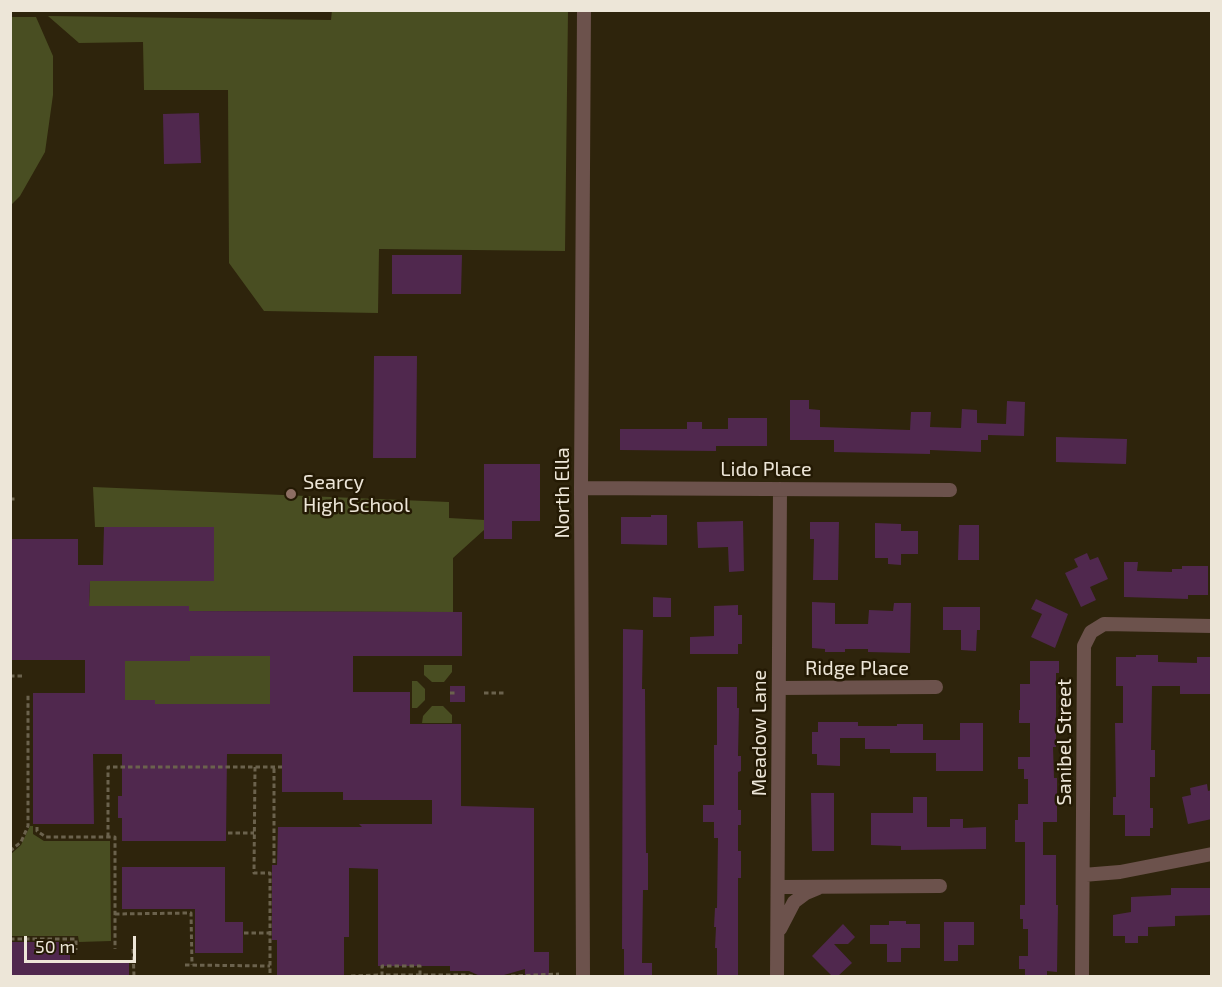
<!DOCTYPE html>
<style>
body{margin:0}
#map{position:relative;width:1222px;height:987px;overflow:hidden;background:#2e240c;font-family:"Exo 2",sans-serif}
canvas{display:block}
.frame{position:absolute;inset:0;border:12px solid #ede6d8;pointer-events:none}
.scale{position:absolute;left:24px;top:936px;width:112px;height:27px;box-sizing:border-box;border:3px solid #ede6d8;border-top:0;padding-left:8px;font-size:18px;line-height:21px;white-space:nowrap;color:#ede6d8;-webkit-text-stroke:4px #241a04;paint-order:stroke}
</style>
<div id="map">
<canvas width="1222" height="987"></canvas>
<div class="frame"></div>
<div class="scale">50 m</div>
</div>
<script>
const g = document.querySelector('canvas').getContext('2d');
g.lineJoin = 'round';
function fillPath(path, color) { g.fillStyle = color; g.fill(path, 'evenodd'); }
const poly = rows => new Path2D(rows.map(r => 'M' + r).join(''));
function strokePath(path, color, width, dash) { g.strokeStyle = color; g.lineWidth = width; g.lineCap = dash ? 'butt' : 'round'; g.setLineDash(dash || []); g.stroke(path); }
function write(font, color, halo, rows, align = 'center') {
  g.font = font + ' "Exo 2",sans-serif'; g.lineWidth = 5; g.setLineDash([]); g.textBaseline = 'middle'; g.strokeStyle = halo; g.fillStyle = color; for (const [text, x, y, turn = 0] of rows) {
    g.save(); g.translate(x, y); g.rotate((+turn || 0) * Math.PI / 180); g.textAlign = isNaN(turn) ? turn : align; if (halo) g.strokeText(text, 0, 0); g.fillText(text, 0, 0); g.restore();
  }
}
fillPath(poly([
 [332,10,568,11,565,251,379,249,378,313,264,311,229,263,228,90,144,90,143,42,79,43,48,16,331,20],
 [11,17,36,17,53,56,53,95,45,152,20,196,11,205],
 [93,487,449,502,449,518,503,521,484,530,453,558,453,629,431,612,189,611,189,606,89,606,90,581,214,528,95,527],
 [190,656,270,656,270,704,155,704,125,700,125,661,190,661],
 [424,665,452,665,452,672,444,682,432,682,424,675],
 [412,681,417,681,425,689,425,700,417,708,412,708],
 [432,706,443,706,452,715,452,723,422,723,423,716],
 [30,826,33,826,33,834,44,841,110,841,111,941,79,942,78,936,11,936,11,854,21,845]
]), '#494e22');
fillPath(poly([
 [199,113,201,163,164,164,163,114],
 [392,255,462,255,461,294,392,294],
 [374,356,417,356,416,458,373,458],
 [790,400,809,400,809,409,820,410,820,427,910,430,911,412,931,412,930,427,961,428,962,409,977,410,977,423,1006,424,1007,401,1025,402,1024,436,988,435,988,440,981,440,981,452,930,450,930,454,834,452,834,440,790,440],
 [728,418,767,418,767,446,716,446,716,451,620,450,620,429,687,429,687,422,702,422,702,429,728,429],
 [1056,437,1127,439,1126,464,1056,462],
 [484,464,540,464,540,521,512,521,512,539,484,539],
 [651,515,667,515,667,545,621,544,621,517,651,517],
 [743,521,744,571,729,572,728,547,698,548,697,522],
 [810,522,839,522,838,580,813,580,814,539,810,539],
 [875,523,901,524,901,531,918,531,918,554,901,554,901,565,888,564,888,558,875,558],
 [959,525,979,525,979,560,958,560],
 [104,527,214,527,214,581,90,581,89,606,189,606,189,611,462,612,462,656,353,656,353,692,410,692,410,724,461,724,461,806,534,808,534,952,549,952,549,976,525,976,525,969,504,975,492,976,480,976,469,971,450,971,450,966,378,966,378,869,349,868,349,937,344,937,344,976,277,976,277,940,272,940,272,865,277,865,278,827,362,827,359,824,432,824,432,800,343,800,343,792,282,792,282,754,227,754,226,841,122,841,122,818,118,818,118,796,122,796,122,754,93,754,94,824,33,824,33,693,85,693,85,660,10,660,10,539,78,539,78,565,103,565],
 [190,656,270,656,270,704,155,704,155,700,125,700,125,661,190,661],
 [1087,553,1090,560,1098,557,1108,579,1090,587,1096,600,1081,607,1065,573,1078,567,1074,559],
 [1124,562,1138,562,1137,571,1172,572,1172,569,1182,569,1182,566,1208,566,1208,595,1188,595,1188,599,1124,597],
 [653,597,671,598,671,617,653,617],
 [1036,599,1068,614,1055,648,1031,637,1042,614,1031,609],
 [812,602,835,603,835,624,868,624,869,610,893,611,894,603,911,603,910,653,868,652,868,649,845,649,845,652,825,652,825,649,812,648],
 [738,605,738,615,742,615,742,644,738,644,738,654,690,654,690,637,714,636,714,606],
 [943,607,980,607,980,630,977,630,976,651,961,650,961,630,943,630],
 [623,629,643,630,642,689,645,689,646,853,648,853,648,890,643,890,642,963,652,963,652,976,624,976,624,949,622,949],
 [1136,655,1158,655,1158,662,1197,663,1197,657,1212,657,1212,694,1180,694,1180,686,1152,686,1151,750,1155,750,1155,777,1150,777,1150,808,1153,808,1153,828,1150,828,1150,836,1125,836,1125,815,1113,815,1113,797,1116,797,1115,723,1123,723,1123,686,1116,686,1116,657,1136,657],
 [1030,661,1059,661,1059,673,1056,673,1056,747,1053,747,1054,778,1057,778,1057,822,1043,822,1043,855,1056,855,1056,905,1058,905,1057,972,1047,971,1047,976,1025,976,1025,969,1019,969,1019,956,1028,956,1028,929,1023,929,1023,919,1020,919,1020,905,1025,905,1025,842,1015,842,1015,820,1018,820,1018,804,1028,804,1028,779,1024,779,1024,769,1018,769,1018,757,1030,757,1030,723,1019,723,1019,710,1020,710,1020,684,1030,684],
 [450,686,465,686,465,702,450,702],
 [717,687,737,687,737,708,739,708,738,756,741,756,741,771,738,772,738,810,741,810,741,825,738,825,738,851,741,851,741,878,738,878,738,976,717,976,717,948,715,948,716,927,714,927,715,908,717,908,718,838,714,838,714,822,703,822,703,805,714,805,714,745,717,745],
 [818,722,858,722,858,726,897,726,897,724,923,724,923,740,960,740,960,723,983,723,983,771,936,771,936,753,890,753,890,749,865,749,865,738,840,738,840,766,817,765,817,754,812,754,812,732,818,732],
 [1207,784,1208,791,1212,790,1212,819,1188,824,1182,797,1191,795,1190,788],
 [811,793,834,793,834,851,812,851],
 [913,797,927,797,927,827,950,827,950,819,963,819,963,828,986,827,986,849,901,850,901,846,871,845,871,813,913,813],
 [122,867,225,867,225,922,243,922,243,953,195,953,195,909,122,909],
 [1171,888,1212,888,1212,915,1175,916,1175,926,1148,927,1148,936,1138,936,1138,943,1125,943,1125,936,1113,936,1113,915,1131,912,1131,897,1171,895],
 [889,921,906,921,906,924,920,924,920,948,901,948,901,962,887,962,887,944,870,944,870,925,889,925],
 [944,922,974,922,974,945,958,945,958,961,944,961],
 [843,924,855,937,848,944,834,944,852,963,838,976,832,976,812,956],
 [10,942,70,942,70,962,129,962,129,976,10,976]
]), '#50284e');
strokePath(poly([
 [10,499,15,499],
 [10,676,25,676],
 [450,693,457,693],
 [484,693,505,693],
 [255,767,254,873,270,873,270,976],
 [37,827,37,831,46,837,115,837,115,949],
 [228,833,254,833],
 [108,837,108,767,282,767],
 [10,851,21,842,28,826,28,693],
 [274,863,274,767],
 [115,914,191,913,192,965],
 [244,933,269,933],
 [10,939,76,939,76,950],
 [133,949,134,976],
 [185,965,270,966],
 [420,975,420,966,382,966,382,975,468,975,473,976],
 [351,976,381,975],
 [511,976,559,974]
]), '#6b624d', 3, [4.5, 3]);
strokePath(poly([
 [581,488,950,490],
 [779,688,936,687],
 [1083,875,1120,872,1212,854],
 [779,887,940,886],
 [780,929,794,902,806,893,818,888],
 [583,976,581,488,584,10],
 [777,976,780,489],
 [1082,976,1084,646,1091,632,1104,624,1212,626]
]), '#6c524c', 14);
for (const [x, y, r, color] of [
 [291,494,6,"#8d6e63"]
]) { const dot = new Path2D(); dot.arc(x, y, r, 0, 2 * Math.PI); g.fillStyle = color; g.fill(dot); strokePath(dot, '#241a04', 2); }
write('20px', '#ede6d8', '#241a04', [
 ["Lido Place",766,469],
 ["North Ella",562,493,-90],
 ["Ridge Place",857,668],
 ["Meadow Lane",759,733,-90],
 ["Sanibel Street",1064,742,-90]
]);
write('20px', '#ede6d8', '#241a04', [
 ["Searcy",303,482],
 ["High School",303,505]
], 'left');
</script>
